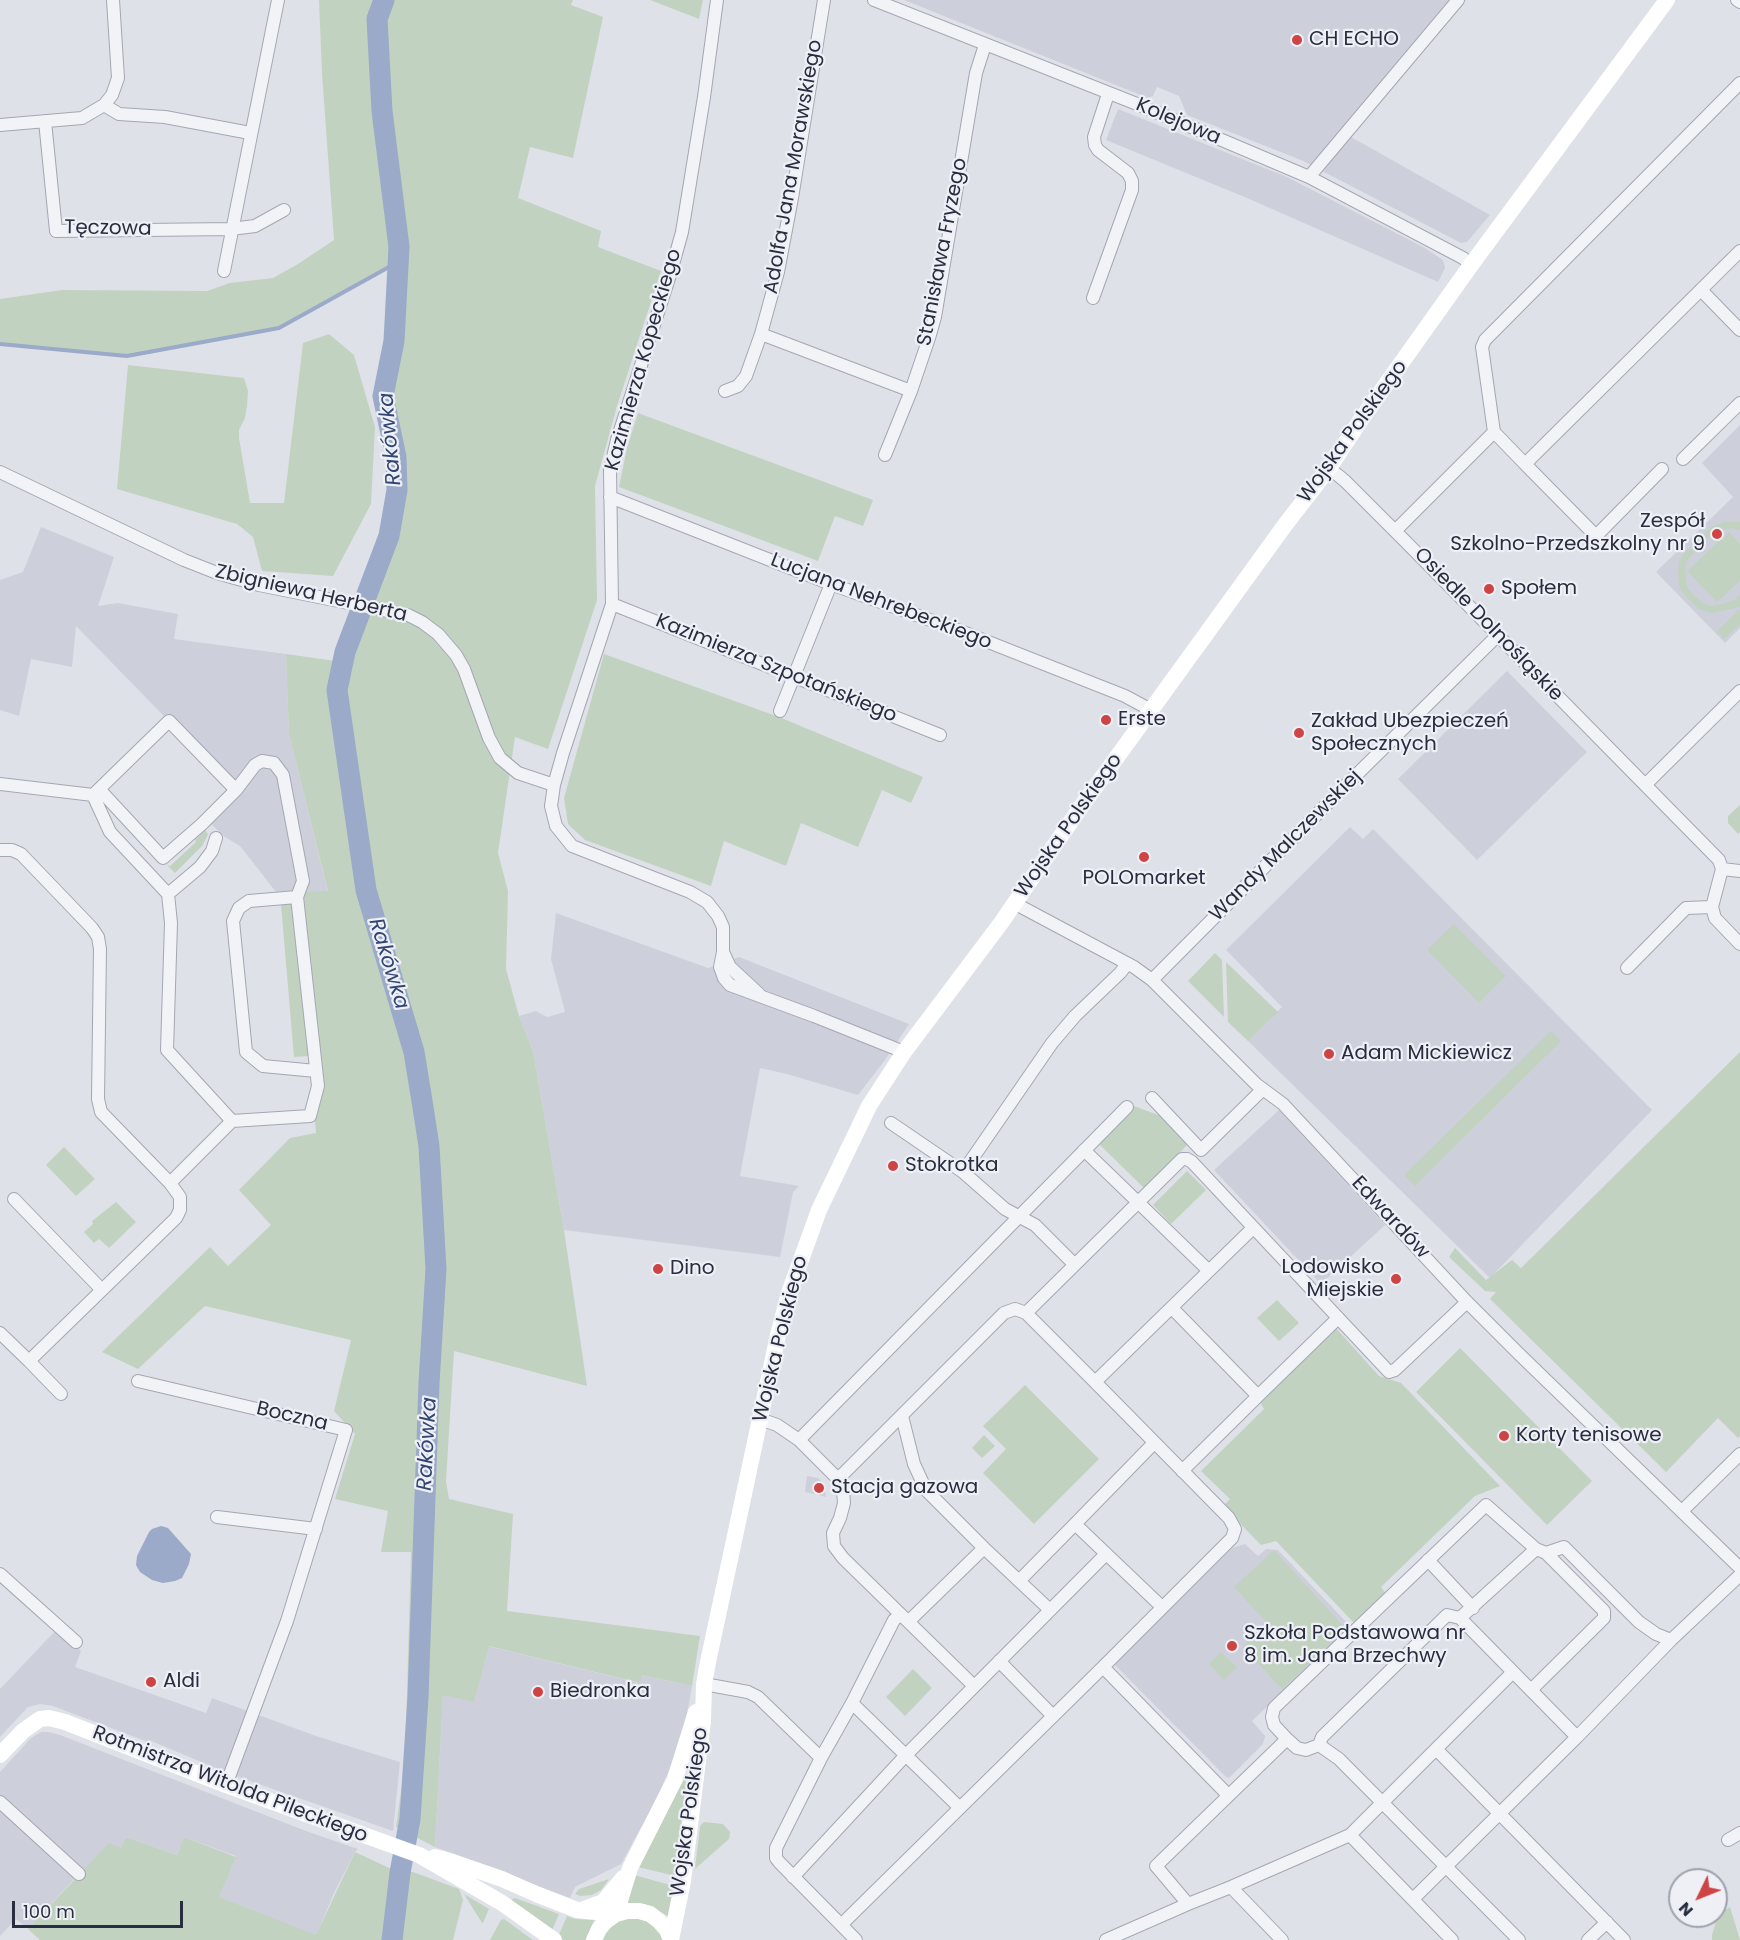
<!DOCTYPE html>
<meta charset="utf-8">
<style>
body{margin:0}
#map{position:relative;width:1740px;height:1940px;overflow:hidden;background:#dfe1e8;font-family:Poppins,sans-serif}
canvas{display:block}
.north{position:absolute;left:1668px;top:1868px;width:60px;height:60px;box-sizing:border-box;background:#eef0f6;border:2px solid #9fa2ad;border-radius:50%;rotate:227deg;font-size:16px;font-weight:700;line-height:24px;text-align:center;color:#282d3f}
.north::after{content:'';display:block;margin:auto;width:21px;height:27px;background:#ce4444;clip-path:polygon(50% 0,100% 100%,50% 72%,0 100%)}
.scale{position:absolute;left:12px;top:1901px;width:171px;height:27px;box-sizing:border-box;border:3px solid #282d3f;border-top:0;padding-left:8px;font-size:18px;line-height:21px;white-space:nowrap;color:#282d3f;-webkit-text-stroke:4px #eef0f6;paint-order:stroke}
</style>
<div id="map">
<canvas width="1740" height="1940"></canvas>
<div class="north">N</div>
<div class="scale">100 m</div>
</div>
<script>
const g = document.querySelector('canvas').getContext('2d');
g.lineJoin = 'round';
function fillPath(path, color) { g.fillStyle = color; g.fill(path, 'evenodd'); }
const poly = rows => new Path2D(rows.map(r => 'M' + r).join(''));
function strokePath(path, color, width, dash) { g.strokeStyle = color; g.lineWidth = width; g.lineCap = dash ? 'butt' : 'round'; g.setLineDash(dash || []); g.stroke(path); }
function write(font, color, halo, rows, align = 'center') {
  g.font = font + ' Poppins,sans-serif'; g.lineWidth = 4.5; g.setLineDash([]); g.textBaseline = 'middle'; g.strokeStyle = halo; g.fillStyle = color; for (const [text, x, y, turn = 0] of rows) {
    g.save(); g.translate(x, y); g.rotate((+turn || 0) * Math.PI / 180); g.textAlign = isNaN(turn) ? turn : align; if (halo) g.strokeText(text, 0, 0); g.fillText(text, 0, 0); g.restore();
  }
}
fillPath(poly([
 [904,0,1466,0,1351,137,1490,215,1467,242,1461,243,1301,160,1187,115,1179,96,1157,87,1153,96,1148,98],
 [1118,109,1287,177,1425,248,1443,260,1445,268,1438,282,1247,198,1106,140],
 [1740,425,1740,628,1725,643,1656,572,1733,497,1702,463],
 [41,527,114,557,98,606,118,603,178,614,174,639,286,654,289,734,328,892,276,892,240,846,225,837,210,823,240,794,76,626,72,667,31,659,19,716,0,710,0,580,23,572],
 [1507,671,1587,752,1477,860,1398,779],
 [1350,827,1363,839,1373,829,1652,1110,1490,1278,1248,1041,1282,1007,1226,950],
 [556,913,708,968,739,957,909,1024,885,1060,858,1095,787,1074,760,1068,740,1176,799,1186,793,1192,780,1257,564,1230,533,1051,519,1016,536,1011,547,1017,565,1012,551,959],
 [1279,1110,1385,1225,1321,1284,1214,1170],
 [807,1476,818,1478,824,1484,826,1497,805,1492],
 [1245,1544,1258,1556,1266,1549,1278,1550,1351,1627,1252,1721,1265,1736,1263,1744,1229,1778,1226,1777,1114,1664,1232,1548],
 [57,1629,81,1651,75,1667,206,1713,212,1698,316,1736,400,1762,393,1831,230,1774,149,1740,148,1742,53,1706,40,1704,28,1707,0,1737,0,1689],
 [488,1646,639,1683,642,1675,692,1686,683,1736,670,1768,656,1800,621,1864,575,1887,570,1898,435,1847,443,1694,474,1701],
 [41,1732,48,1732,60,1735,306,1831,358,1849,355,1852,334,1893,316,1936,218,1897,236,1856,184,1837,177,1855,126,1837,121,1849,76,1877,28,1929,16,1919,0,1936,0,1772,31,1738]
]), '#cdd0da');
fillPath(poly([
 [319,0,573,0,571,5,603,17,573,158,530,147,518,198,601,231,598,247,661,271,617,406,595,486,597,600,548,749,515,737,498,853,508,891,506,969,519,1016,533,1051,564,1230,587,1386,454,1351,446,1481,449,1499,513,1514,507,1611,700,1636,692,1686,642,1675,640,1683,489,1646,474,1702,443,1695,435,1847,396,1827,405,1763,411,1552,381,1552,388,1511,335,1499,355,1434,334,1411,351,1340,205,1306,138,1369,102,1352,210,1247,228,1266,271,1225,239,1190,290,1138,316,1133,309,1056,294,1057,280,893,328,891,289,734,286,654,343,662,389,536,397,490,397,474,396,457,383,396,394,341,398,263,279,328,127,356,0,344,0,299,62,290,207,291,230,283,273,278,298,264,334,240,322,73],
 [650,0,703,0,699,19],
 [329,334,354,355,375,427,371,504,333,576,262,571,253,537,237,524,117,489,128,365,244,378,248,391,247,406,245,418,239,430,239,438,250,503,284,503,303,343],
 [638,413,873,500,863,526,835,516,818,561,619,487,627,448],
 [1724,522,1740,522,1740,530,1732,528,1720,531,1709,537,1689,558,1685,567,1687,587,1694,596,1702,602,1710,606,1719,605,1734,600,1740,595,1740,607,1712,613,1699,609,1686,597,1679,586,1678,573,1679,562,1684,553,1711,527],
 [1729,532,1740,544,1740,581,1717,602,1687,571],
 [1740,609,1740,624,1724,639,1717,631],
 [604,654,779,717,923,777,911,803,882,790,858,847,801,823,786,866,724,841,711,886,585,840,568,824,564,798],
 [1740,805,1740,832,1738,834,1728,823,1728,816],
 [205,830,208,834,203,845,175,873,167,865,170,866,196,842,195,840],
 [1454,924,1506,976,1479,1003,1427,950],
 [1215,953,1222,960,1224,1017,1188,981],
 [1226,962,1278,1012,1248,1041,1228,1022],
 [1551,1031,1561,1041,1415,1186,1404,1175],
 [1740,1052,1740,1436,1738,1438,1718,1418,1666,1472,1490,1299,1496,1292,1485,1291,1449,1257,1455,1248,1486,1280,1512,1260,1521,1268],
 [1134,1106,1161,1116,1189,1143,1145,1189,1097,1142],
 [64,1147,95,1179,76,1196,46,1165],
 [1187,1171,1206,1190,1171,1224,1153,1205],
 [116,1202,136,1222,109,1248,99,1239,94,1243,84,1232,93,1224,92,1221],
 [1277,1300,1299,1323,1279,1341,1257,1318],
 [1335,1327,1379,1376,1401,1383,1500,1486,1475,1496,1381,1587,1386,1594,1355,1624,1276,1541,1261,1545,1223,1506,1230,1499,1201,1471,1264,1409,1259,1401],
 [1460,1348,1592,1481,1547,1525,1416,1392],
 [1025,1385,1099,1459,1034,1524,983,1473,1006,1449,983,1426],
 [984,1435,995,1446,982,1458,972,1448],
 [1274,1550,1346,1629,1282,1689,1243,1647,1268,1624,1234,1587],
 [1221,1652,1237,1667,1224,1680,1209,1664],
 [913,1669,932,1688,905,1716,886,1697],
 [684,1779,686,1782,675,1876,638,1867],
 [704,1822,723,1824,730,1832,729,1839,695,1869,700,1826],
 [126,1837,177,1855,184,1837,236,1857,219,1897,316,1935,355,1852,400,1873,413,1872,459,1889,463,1900,453,1940,40,1940,28,1929,109,1843,121,1848],
 [634,1875,674,1886,668,1916,645,1904,626,1904],
 [609,1879,601,1890,592,1895,580,1896,575,1894,579,1889],
 [464,1894,489,1909,483,1923,482,1923],
 [515,1898,559,1914,551,1933,511,1900],
 [1730,1907,1740,1940,1712,1940,1712,1935,1718,1915],
 [567,1916,575,1919,594,1920,587,1940,563,1940,558,1937],
 [626,1918,637,1918,648,1921,657,1927,664,1940,602,1940,608,1929,616,1922],
 [504,1919,533,1940,490,1940,501,1920]
]), '#c2d2c0');
fillPath(poly([
 [161,1526,168,1528,191,1554,189,1564,182,1578,175,1581,163,1583,152,1580,140,1572,136,1565,137,1556,149,1532,152,1529]
]), '#9aaac8');
strokePath(poly([
 [0,344,127,356,279,328,398,262]
]), '#9aaac8', 4);
strokePath(poly([
 [384,0,377,19,382,111,399,247,394,341,383,396,396,457,397,490,389,536,345,652,337,690,366,890,414,1052,422,1101,429,1146,436,1269,429,1383,418,1697,410,1819,400,1873,392,1940]
]), '#9aaac8', 21);
const street = poly([
 [717,0,704,97,682,232,670,275,617,440,610,470,612,604,563,753,554,785,551,806,556,826,572,846,690,892,707,902,718,916,723,927,723,952,720,967,724,978,730,985,814,1016,904,1052],
 [874,0,1137,104,1309,177,1463,258,1471,265],
 [1737,0,1740,2],
 [104,105,119,114,165,117,250,133],
 [45,121,56,231,231,229,255,226,284,210],
 [0,125,82,118,104,105,112,95,118,78,113,0],
 [1309,177,1458,0],
 [224,271,278,0],
 [1701,290,1740,330],
 [1093,298,1132,190,1132,181,1128,173,1098,150,1095,145,1094,137,1108,94],
 [761,334,911,391],
 [725,391,738,386,746,376,761,334,778,272,792,198,824,0],
 [1494,432,1525,464,1740,251],
 [885,455,911,391,929,338,935,317,976,73,985,45],
 [1683,459,1740,403],
 [1525,464,1596,536,1662,469],
 [1329,468,1345,481,1407,543,1719,860,1722,869,1712,907,1715,918,1740,944],
 [0,472,184,560,217,573,259,585,408,615,422,622,438,634,456,655,464,669,489,738,500,758,518,773,554,785],
 [610,497,831,584,963,632,1125,696,1151,710],
 [1395,531,1494,432,1482,347,1485,340,1740,83],
 [612,604,940,735],
 [780,711,831,584],
 [0,784,93,795,169,721,236,790],
 [1645,785,1740,691],
 [93,795,110,832,168,894,171,923,167,1050,232,1121,310,1116,318,1086,297,897,303,881,283,775,274,763,262,761,255,765,236,790,202,824,163,858,100,790],
 [0,850,12,850,21,854,92,928,98,937,100,949,98,1099,101,1112,170,1183,232,1121],
 [1722,869,1740,871],
 [168,894,200,867,212,851,216,838],
 [297,897,249,901,239,908,233,921,246,1052,263,1066,316,1071],
 [1014,903,1134,967,1152,980,1256,1084,1283,1104,1467,1302,1518,1353,1740,1568],
 [723,952,730,967,759,994],
 [1627,968,1686,908,1712,907],
 [1152,980,1335,796,1498,635],
 [1152,1098,1201,1150,1263,1089],
 [891,1123,963,1172],
 [1084,1150,1208,1270],
 [14,1199,102,1290],
 [1074,1264,1035,1225,1005,1209,963,1172,1052,1043,1075,1016,1120,973,1127,964],
 [1172,1308,1258,1396,1182,1471],
 [1026,1313,1095,1382],
 [0,1333,29,1361,176,1218,180,1210,180,1197,170,1183],
 [29,1361,61,1394],
 [138,1381,346,1430,287,1621,226,1785],
 [1258,1396,1338,1318],
 [902,1416,914,1464,926,1490,984,1548],
 [760,1419,777,1425,799,1440,838,1479,843,1490,844,1503,840,1518,833,1533,834,1546,843,1558,974,1686],
 [799,1440,1127,1107],
 [1154,1443,1075,1524,1162,1607],
 [838,1479,1004,1313,1015,1309,1026,1313,1182,1159,1187,1159,1192,1162,1389,1372,1395,1370,1467,1302],
 [1682,1511,1740,1454],
 [217,1517,316,1529],
 [1546,1553,1564,1547,1639,1622,1656,1634,1671,1640],
 [1428,1560,1473,1608],
 [0,1574,76,1642],
 [1019,1581,1075,1524],
 [1460,1618,1536,1549],
 [909,1621,984,1548,1050,1610],
 [999,1661,1053,1716],
 [1103,1667,1228,1795],
 [1513,1672,1436,1749,1624,1940],
 [704,1684,748,1692,758,1697,821,1758],
 [852,1703,960,1808],
 [1577,1737,1671,1640,1740,1575],
 [1287,1739,1274,1725,1272,1717,1274,1708,1486,1505,1536,1549,1546,1553,1604,1611,1604,1618,1531,1690],
 [1319,1745,1322,1737,1447,1615,1460,1618,1577,1737,1413,1899],
 [0,1802,79,1874],
 [1350,1835,1452,1940],
 [1728,1840,1740,1833],
 [793,1877,906,1755,1106,1554],
 [1231,1887,1282,1940],
 [1188,1904,1156,1866,1287,1739,1297,1748,1306,1750,1319,1745,1339,1759,1519,1940],
 [841,1925,1103,1667,1232,1538,1235,1529,1229,1518,1095,1382,1253,1228],
 [856,1940,779,1862,776,1858,776,1848,821,1758,852,1703,894,1620,900,1615],
 [1106,1940,1188,1904,1231,1887,1350,1835,1436,1749],
 [1588,1940,1607,1922]
]);
strokePath(street, '#a4a7b2', 14);
strokePath(street, '#f2f3f7', 12);
strokePath(poly([
 [0,1755,23,1731,40,1719,49,1718,65,1722,226,1785,419,1855,502,1903,554,1940],
 [435,1857,450,1861,502,1879,536,1894,577,1910,616,1914],
 [584,1909,603,1902,623,1878],
 [616,1914,630,1868,675,1779,696,1712],
 [594,1940,599,1929,606,1921,616,1914,627,1911,639,1911,650,1914,659,1921,667,1930,671,1940],
 [671,1940,683,1881,703,1721,704,1684,708,1662,778,1335,789,1293,819,1210,869,1106,904,1052,1001,923,1083,804,1285,525,1329,468,1360,421,1471,265,1667,0]
]), '#fff', 16);
for (const [x, y, r, color] of [
 [1297,40,6,"#ce4444"],
 [1717,534,6,"#ce4444"],
 [1489,589,6,"#ce4444"],
 [1106,720,6,"#ce4444"],
 [1299,733,6,"#ce4444"],
 [1144,857,6,"#ce4444"],
 [1329,1054,6,"#ce4444"],
 [893,1166,6,"#ce4444"],
 [658,1269,6,"#ce4444"],
 [1396,1279,6,"#ce4444"],
 [1504,1436,6,"#ce4444"],
 [819,1488,6,"#ce4444"],
 [1232,1646,6,"#ce4444"],
 [151,1682,6,"#ce4444"],
 [538,1692,6,"#ce4444"]
]) { const dot = new Path2D(); dot.arc(x, y, r, 0, 2 * Math.PI); g.fillStyle = color; g.fill(dot); strokePath(dot, '#eef0f6', 2); }
write('20px', '#282d3f', '#eef0f6', [
 ["CH ECHO",1309,40],
 ["Zespół",1705,522,"right"],
 ["Szkolno-Przedszkolny nr 9",1705,545,"right"],
 ["Społem",1501,589],
 ["Erste",1118,720],
 ["Zakład Ubezpieczeń",1311,722],
 ["Społecznych",1311,745],
 ["POLOmarket",1144,879,"center"],
 ["Adam Mickiewicz",1341,1054],
 ["Stokrotka",905,1166],
 ["Lodowisko",1384,1268,"right"],
 ["Miejskie",1384,1291,"right"],
 ["Dino",670,1269],
 ["Korty tenisowe",1516,1436],
 ["Stacja gazowa",831,1488],
 ["Szkoła Podstawowa nr",1244,1634],
 ["8 im. Jana Brzechwy",1244,1657],
 ["Aldi",163,1682],
 ["Biedronka",550,1692]
], 'left');
write('20px', '#282d3f', '#eef0f6', [
 ["Kolejowa",1178,122,23],
 ["Adolfa Jana Morawskiego",794,167,-80],
 ["Tęczowa",108,229,1],
 ["Stanisława Fryzego",943,252,-79],
 ["Kazimierza Kopeckiego",644,360,-74],
 ["Wojska Polskiego",1353,432,-54],
 ["Zbigniewa Herberta",311,594,13],
 ["Lucjana Nehrebeckiego",881,602,21],
 ["Osiedle Dolnośląskie",1488,625,46],
 ["Kazimierza Szpotańskiego",776,669,22],
 ["Wojska Polskiego",1069,826,-55],
 ["Wandy Malczewskiej",1286,846,-45],
 ["Edwardów",1390,1218,47],
 ["Wojska Polskiego",781,1339,-76],
 ["Boczna",292,1417,13],
 ["Rotmistrza Witolda Pileckiego",230,1785,21],
 ["Wojska Polskiego",690,1812,-82]
]);
write('italic 21px', '#324673', '#eef0f6', [
 ["Rakówka",391,439,-95],
 ["Rakówka",388,964,73],
 ["Rakówka",428,1444,-87]
]);
</script>
